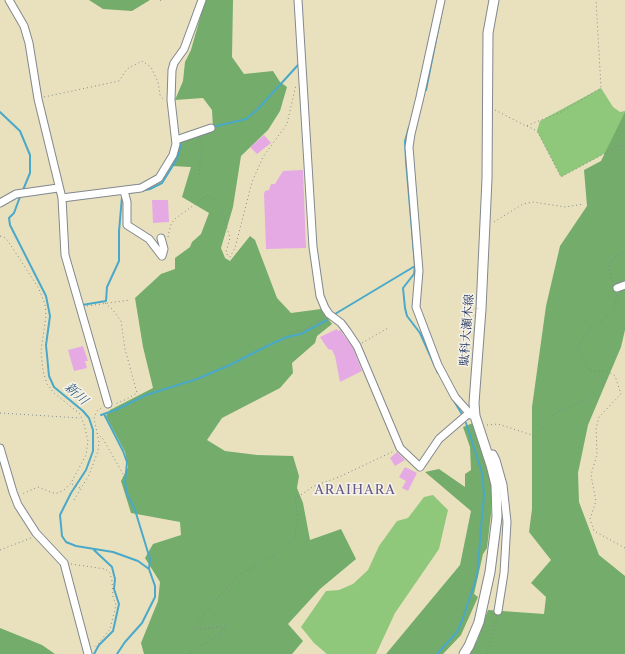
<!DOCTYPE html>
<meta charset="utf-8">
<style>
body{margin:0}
canvas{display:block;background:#e9e1be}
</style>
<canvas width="625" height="654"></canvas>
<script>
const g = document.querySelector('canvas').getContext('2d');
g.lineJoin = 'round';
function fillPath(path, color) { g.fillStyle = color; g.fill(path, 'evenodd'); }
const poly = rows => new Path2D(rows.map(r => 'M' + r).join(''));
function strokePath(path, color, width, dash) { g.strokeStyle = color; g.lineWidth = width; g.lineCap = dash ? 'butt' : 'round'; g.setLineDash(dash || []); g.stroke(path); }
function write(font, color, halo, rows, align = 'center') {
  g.font = font + ' "Libre Caslon Text","Noto Serif JP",serif'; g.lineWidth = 3; g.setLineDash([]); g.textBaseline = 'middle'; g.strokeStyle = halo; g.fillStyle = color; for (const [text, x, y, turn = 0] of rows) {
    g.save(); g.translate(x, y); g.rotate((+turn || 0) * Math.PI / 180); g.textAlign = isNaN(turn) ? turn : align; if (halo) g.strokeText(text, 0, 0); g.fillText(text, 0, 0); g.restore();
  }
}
fillPath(poly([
 [601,88,613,107,620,112,625,111,625,147,613,149,561,177,537,131,540,121],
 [433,495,448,510,439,549,395,613,376,654,327,654,314,643,301,627,326,591,339,590,353,584,368,570,379,546,397,521,408,518,424,497]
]), '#8fc77b');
fillPath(poly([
 [89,0,150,0,132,11,103,9],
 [205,0,233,0,232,57,244,74,273,71,280,82,287,87,280,111,268,130,241,156,233,207,221,248,225,258,230,261,250,236,255,240,277,298,291,313,321,309,332,324,317,336,315,343,292,363,293,373,280,388,222,418,207,440,225,451,257,455,293,456,299,476,297,488,303,503,310,540,341,529,356,559,320,589,288,624,303,641,292,654,144,654,141,643,158,601,160,582,145,558,153,544,181,535,180,522,131,513,121,481,128,467,125,452,106,416,110,410,153,388,143,347,135,298,161,274,175,269,175,258,190,247,192,242,201,234,209,213,182,197,191,167,171,166,178,141,213,128,212,110,203,98,175,100,183,81,185,62,191,50],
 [625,112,625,330,621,347,588,425,578,473,579,502,599,555,625,576,625,654,467,654,477,641,488,610,544,614,546,597,531,583,551,560,529,532,532,509,532,407,546,306,560,246,587,206,584,170,601,161],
 [473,423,491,483,491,514,487,548,483,554,474,594,478,597,461,635,443,654,386,654,460,565,471,511,425,472,439,469,465,487,465,474,471,470,470,447,463,427],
 [0,628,42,645,55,654,0,654]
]), '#73ac6b');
strokePath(poly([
 [423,91,426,90,443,5],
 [0,112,20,131,30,155,30,173,23,190],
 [213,127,246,119,258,109,298,65],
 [409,127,405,141,406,161,415,266,414,274,403,288,405,308,407,316,420,333,438,373],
 [129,193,150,189,162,183,177,159,181,144],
 [21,194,14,213,9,218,10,225,46,296,50,316,46,345,49,376,54,387,83,411,89,418,93,430,93,451,86,470,71,493,60,515,62,536,66,542,76,546,113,552,138,561,149,569,155,586,155,597,142,623,125,642,117,654],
 [82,305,106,301,107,287,119,261,119,231,122,197],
 [335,314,415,266],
 [454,401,463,416],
 [104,414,123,451,127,462,125,483,127,494,135,510,150,559,149,569],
 [101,415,118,409,146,395,197,379,230,365,267,346,287,337,301,334,327,320],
 [94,654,99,645,113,631,119,604,114,589,115,579,112,567,94,550],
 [437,654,457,632,462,621,477,576,484,495,482,473,466,423]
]), '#4aa9c9', 2);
fillPath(poly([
 [264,135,271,143,257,154,250,147],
 [303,170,306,248,266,249,264,194,265,191,269,190,271,184,275,184,283,171],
 [152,200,168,200,169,222,153,223],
 [337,329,338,331,340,330,353,348,362,371,340,382,335,356,332,350,328,349,320,337],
 [83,346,88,361,85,361,87,368,74,371,68,350],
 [397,452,405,460,395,466,390,458],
 [405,467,417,473,408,491,402,488,406,481,399,477]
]), '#e5aae3');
const minor = poly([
 [9,0,24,26,29,43,38,99,62,198,65,255,108,404],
 [298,0,313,247,320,296,325,308,329,314,341,323,347,331,357,346,400,448,420,467,439,439,468,414],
 [441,0,420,97,411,134,409,147,419,271,416,307,438,365,455,397,471,415],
 [176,140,211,128],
 [124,191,127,202,127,225,149,239,162,256,164,249,161,238],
 [62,198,141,188,159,178,173,155,176,144,171,100,172,70,174,63,184,49,202,0],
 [0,203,16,194,58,188],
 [617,288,625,285],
 [0,448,13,492,18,505,36,533,64,563,88,654],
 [488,454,493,454,496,460,503,485,507,522,504,573,498,611]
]);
const major = poly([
 [464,654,469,646,479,622,490,572,497,517,496,485,491,465,475,416,474,403,481,309,487,179,488,33,494,0]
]);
strokePath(minor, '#82888e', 9);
strokePath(major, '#82888e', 11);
strokePath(poly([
 [160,1,161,0],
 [44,97,119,81,127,69,142,61,151,67,158,82,160,95,163,99],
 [495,110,526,126,561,112,601,88,596,0],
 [527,126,537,131,561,177,620,145,625,147],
 [199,175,202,145,200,138],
 [494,222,523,204,533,202,565,207,584,204],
 [0,236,4,237,8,241,38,287,45,304,46,316,41,351,43,371,47,384,54,393,80,414,84,424,88,441,86,455,71,483,64,490,58,493,53,493,38,487,22,494],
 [168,237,171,224,176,218,208,195,220,204,230,238,226,252,228,256,230,257,235,248,252,182,263,157,287,124,296,85],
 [613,282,608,268,613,258,625,251],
 [617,295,614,311,589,329,578,347,590,371,607,371,615,376,621,394,599,417,596,428,597,454,591,475,596,501,590,519,594,531,625,548],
 [105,303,113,310,121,321,125,349,137,393,127,399,115,404],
 [87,306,130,300],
 [285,334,303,330,323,318],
 [362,343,388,328],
 [0,413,80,418],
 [487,425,498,424,535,436,555,413,585,400,605,382,593,371],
 [97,433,103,439,123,474],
 [72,484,80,488],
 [74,500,89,475,98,451,99,442,94,418,97,411,103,407],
 [0,550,31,538],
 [71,564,105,569,110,573,112,581,113,597,116,605,110,629,94,649],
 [187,654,219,635,225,626,200,629,193,627,227,587,239,575,275,555,295,537,298,518,295,499,314,486,339,477,394,451],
 [487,654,497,618]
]), '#82888e', 1, [1, 3]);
strokePath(minor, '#fff', 7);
strokePath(major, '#fff', 9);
write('12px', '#1b2f5e', '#f7f3e8', [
 ["駄科大瀬木線",467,330,-86]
]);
write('italic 13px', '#2b5a83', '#f7f3e8', [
 ["新川",76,394,42]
]);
g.letterSpacing = '1px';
write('13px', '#625a8d', '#f7f3e8', [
 ["ARAIHARA",355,490]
]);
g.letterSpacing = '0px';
</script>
